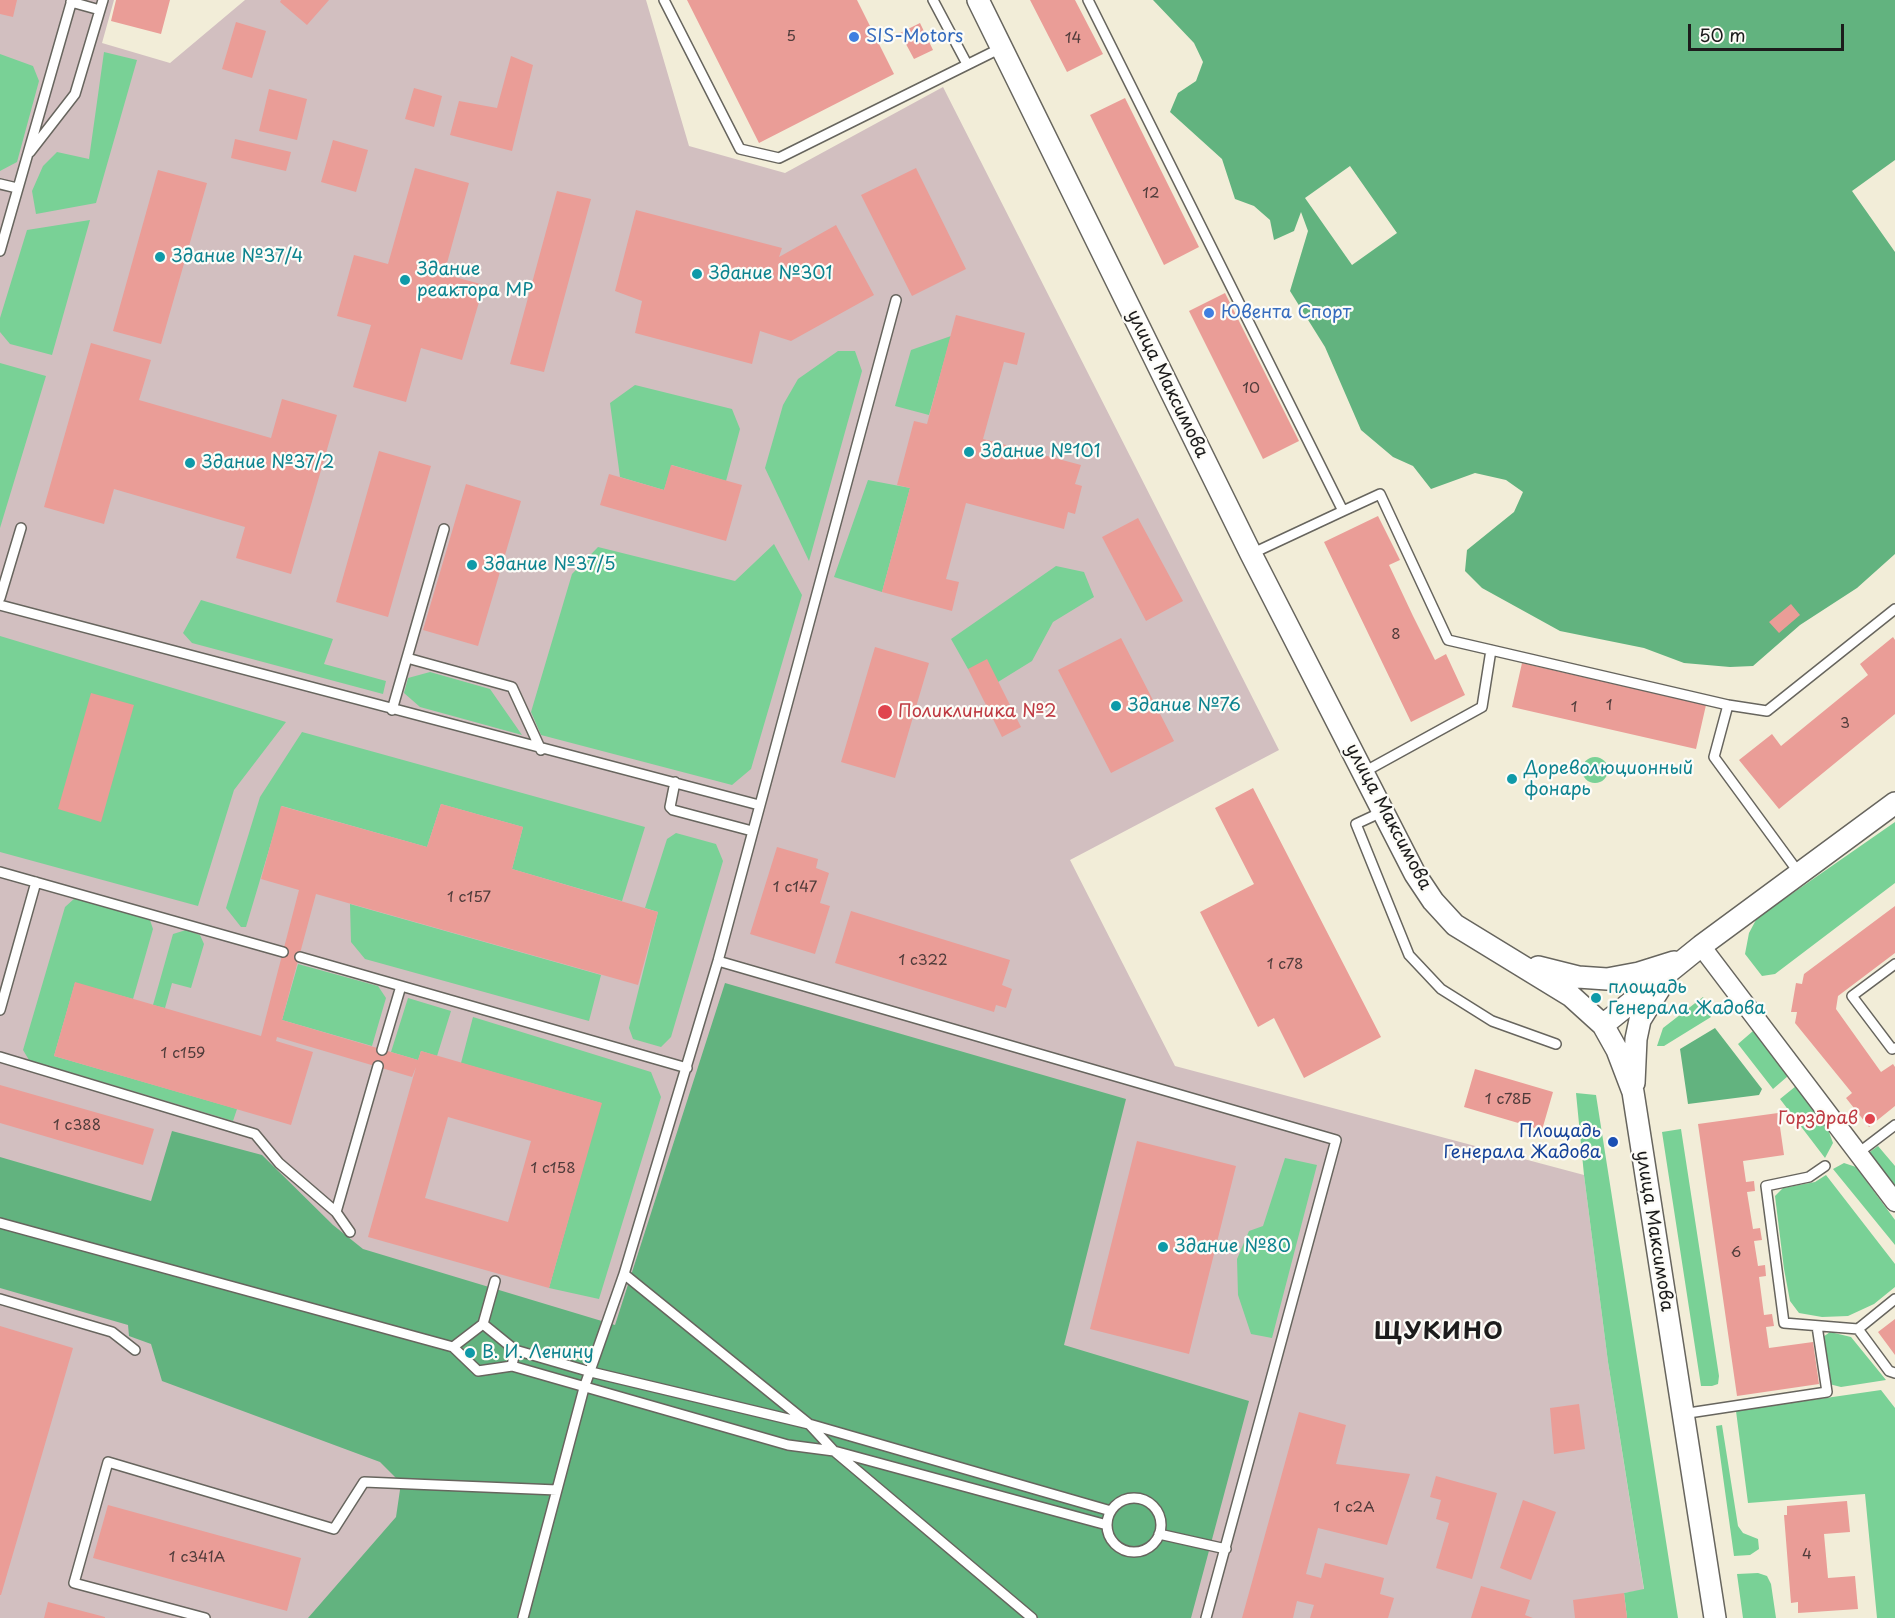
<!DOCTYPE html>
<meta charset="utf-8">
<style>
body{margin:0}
#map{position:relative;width:1895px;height:1618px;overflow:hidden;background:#f2edd8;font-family:"Playpen Sans",sans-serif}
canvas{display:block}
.scale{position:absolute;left:1688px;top:24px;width:156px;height:27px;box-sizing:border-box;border:3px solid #1c1c1c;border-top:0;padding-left:8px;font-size:18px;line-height:21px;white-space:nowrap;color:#1c1c1c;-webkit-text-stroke:4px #fdfcf7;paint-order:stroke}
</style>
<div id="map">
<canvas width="1895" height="1618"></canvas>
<div class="scale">50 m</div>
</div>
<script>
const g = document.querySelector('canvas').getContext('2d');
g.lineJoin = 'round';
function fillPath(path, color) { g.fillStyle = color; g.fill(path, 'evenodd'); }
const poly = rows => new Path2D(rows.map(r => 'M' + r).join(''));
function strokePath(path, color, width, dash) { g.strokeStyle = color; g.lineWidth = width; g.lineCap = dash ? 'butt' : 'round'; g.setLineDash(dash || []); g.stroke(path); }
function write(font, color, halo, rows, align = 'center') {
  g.font = font + ' "Playpen Sans",sans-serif'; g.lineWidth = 4.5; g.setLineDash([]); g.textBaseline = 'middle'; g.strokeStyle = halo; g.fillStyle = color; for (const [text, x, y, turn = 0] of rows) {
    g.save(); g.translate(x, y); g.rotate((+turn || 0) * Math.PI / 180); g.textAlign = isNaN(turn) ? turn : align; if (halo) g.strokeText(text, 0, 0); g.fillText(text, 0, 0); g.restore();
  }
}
fillPath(poly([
 [0,0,114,0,102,43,170,63,245,0,646,0,689,146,785,173,943,87,1279,750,1070,860,1175,1066,1584,1175,1608,1362,1644,1590,1624,1593,1627,1618,0,1618]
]), '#d2bfc0');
fillPath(poly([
 [104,52,137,60,96,203,36,214,32,191,43,166,57,152,89,159],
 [0,54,33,66,39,81,17,162,0,171],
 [90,220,52,355,10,344,0,332,0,318,27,230],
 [951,336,929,415,895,406,911,350],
 [838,351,855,351,862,371,809,561,765,468,783,405,798,379],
 [0,363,46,376,0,528],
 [635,385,732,409,740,429,726,481,672,465,664,490,620,477,610,403],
 [868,480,910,488,882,592,834,577],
 [774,544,802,595,751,769,732,785,541,735,531,712,572,574,598,547,735,581],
 [1056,566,1084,572,1094,597,1053,622,1032,661,998,682,968,669,951,639],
 [201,600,333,639,324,664,386,681,383,694,192,643,183,633],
 [0,636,286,722,234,790,198,906,0,852],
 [430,672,490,689,522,735,420,707,404,693,408,678],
 [302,732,645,827,622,901,512,869,523,827,441,804,427,847,282,806,246,927,241,927,226,908,260,797],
 '1582 770a13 13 0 1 1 26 0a13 13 0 1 1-26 0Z',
 [1895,822,1895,883,1775,974,1762,976,1745,954,1749,933,1757,918],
 [676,833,716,844,723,861,671,1037,661,1047,633,1039,629,1028,658,912,645,908,667,839],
 [75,898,150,920,153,929,133,999,75,983,54,1056,237,1109,233,1121,29,1060,23,1050,65,907],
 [350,904,601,975,589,1021,365,959,351,942],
 [186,930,200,935,204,944,191,988,172,983,165,1008,153,1005,173,934],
 [298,964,378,986,386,998,372,1046,282,1020],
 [1703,997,1711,1017,1664,1046,1657,1046,1663,1028],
 [408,998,451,1011,437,1056,421,1051,418,1060,391,1052],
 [473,1017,651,1072,661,1097,599,1299,549,1288,601,1103,461,1063],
 [1753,1031,1788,1076,1773,1089,1738,1044],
 [1796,1086,1829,1132,1833,1143,1825,1158,1780,1099],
 [1576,1093,1596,1095,1678,1618,1627,1618,1624,1593,1644,1589,1608,1362,1584,1175],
 [1681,1129,1719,1376,1718,1384,1712,1386,1701,1386,1662,1132],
 [1878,1146,1895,1166,1895,1188,1867,1154],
 [1285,1158,1317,1165,1272,1338,1251,1334,1238,1295,1237,1259,1249,1231,1263,1226],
 [1844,1163,1856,1167,1895,1220,1895,1245,1833,1169],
 [1826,1175,1895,1264,1895,1287,1874,1304,1848,1316,1822,1317,1799,1313,1790,1301,1784,1269,1775,1196,1783,1188,1815,1182],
 [1830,1332,1851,1337,1886,1380,1841,1387,1829,1384,1823,1337],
 [1881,1390,1895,1408,1895,1618,1877,1618,1865,1494,1748,1503,1736,1411],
 [1722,1425,1738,1526,1743,1533,1758,1539,1759,1549,1750,1555,1734,1556,1716,1426],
 [1758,1573,1767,1576,1771,1584,1776,1618,1743,1618,1737,1574]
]), '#79d196');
fillPath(poly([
 [1153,0,1895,0,1895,160,1852,191,1895,252,1895,554,1857,588,1800,625,1753,666,1730,667,1684,663,1644,648,1560,631,1482,588,1465,571,1467,550,1514,512,1523,492,1506,480,1475,473,1431,489,1413,466,1393,457,1361,430,1325,347,1290,291,1308,231,1301,212,1294,231,1274,240,1270,220,1254,206,1235,199,1222,159,1170,112,1178,93,1196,81,1203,62,1194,43],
 [1350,166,1397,233,1352,265,1305,198],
 [725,983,1126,1099,1064,1345,1249,1401,1191,1618,308,1618,396,1517,401,1483,380,1462,162,1381,151,1344,129,1336,128,1325,0,1288,0,1157,151,1201,172,1131,262,1155,333,1225,363,1249,615,1325],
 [1715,1028,1762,1089,1759,1095,1688,1104,1680,1049]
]), '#62b37f');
fillPath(poly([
 [0,0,17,0,13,17,0,14],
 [116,0,170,0,161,34,111,21],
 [281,0,329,0,307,25,280,2],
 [687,0,857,0,894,74,759,143],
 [1030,0,1075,0,1103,54,1067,72],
 [236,22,266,31,252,78,222,69],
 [920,23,933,50,914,59,900,33],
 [511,56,533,65,512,151,450,135,459,101,497,108],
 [414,88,442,96,434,127,405,119],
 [269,89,307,99,297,140,259,131],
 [1125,98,1199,247,1164,265,1090,115],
 [235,139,291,152,286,171,231,158],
 [333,140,368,150,356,192,321,182],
 [415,168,469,183,444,274,484,285,462,360,421,348,406,402,353,387,371,325,337,316,354,255,388,264],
 [916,168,966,269,912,296,861,195],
 [158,170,207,183,161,344,113,331],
 [557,191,591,199,544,372,510,364],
 [636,210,782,248,779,257,836,225,874,295,791,341,760,331,752,364,635,333,642,301,615,291],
 [1225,293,1299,441,1263,459,1189,311],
 [956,315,1025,333,1017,365,1004,362,983,439,1081,465,1075,484,1082,486,1075,514,1068,512,1064,529,966,503,946,579,959,582,952,611,882,592,910,488,897,485,914,421,927,424],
 [91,343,151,360,139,400,271,438,282,399,337,415,291,574,236,558,245,527,114,489,104,524,44,507],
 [379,451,431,466,388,617,336,602],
 [671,465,742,485,726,541,600,505,609,474,664,490],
 [466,484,521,501,478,646,423,630],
 [1378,516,1400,560,1389,565,1413,616,1435,660,1446,654,1465,695,1411,722,1324,542],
 [1138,518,1183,601,1146,621,1102,537],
 [1791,604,1800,615,1779,633,1769,622],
 [1893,637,1895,640,1895,714,1779,809,1739,760,1772,734,1781,746,1868,675,1860,664],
 [1121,638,1174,741,1111,773,1058,670],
 [875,647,929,663,895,778,841,762],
 [987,659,1021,727,1002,737,968,669],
 [1522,663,1706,705,1696,749,1512,707],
 [91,693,134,705,101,822,58,809],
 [1253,788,1381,1037,1304,1078,1274,1018,1258,1027,1200,912,1254,884,1215,808],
 [441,804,523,827,512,869,658,912,638,985,316,894,282,1020,418,1060,421,1051,602,1103,549,1288,368,1237,416,1067,412,1077,277,1037,276,1041,313,1052,291,1125,54,1056,75,982,261,1036,299,890,261,879,281,806,427,847],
 [448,1117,531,1141,508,1222,425,1198],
 [777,847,818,859,816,868,829,873,820,903,830,906,815,954,750,934],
 [1895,906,1895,953,1838,996,1836,1009,1881,1072,1893,1064,1895,1067,1895,1106,1869,1127,1846,1098,1852,1093,1795,1023,1797,1012,1791,1012,1796,983,1802,984,1804,974],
 [851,911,1010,960,1002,985,1012,989,1006,1008,996,1005,994,1012,835,963],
 [1475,1069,1553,1092,1542,1130,1464,1107],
 [0,1085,154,1129,143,1165,0,1123],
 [1778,1113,1784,1155,1743,1161,1746,1182,1754,1181,1755,1191,1747,1192,1753,1229,1760,1228,1762,1240,1754,1241,1758,1266,1765,1265,1766,1276,1759,1277,1764,1315,1772,1314,1774,1326,1766,1327,1769,1348,1813,1342,1819,1384,1737,1396,1698,1124],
 [1137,1141,1236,1166,1189,1354,1090,1329],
 [1895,1319,1895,1355,1878,1332],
 [0,1326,73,1348,1,1595,0,1595],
 [1579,1404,1585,1449,1554,1454,1550,1408],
 [1299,1412,1346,1425,1336,1464,1410,1474,1387,1545,1318,1528,1306,1574,1321,1578,1325,1563,1384,1578,1380,1594,1394,1598,1388,1618,1310,1618,1314,1605,1297,1601,1293,1618,1242,1618],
 [1436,1476,1497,1493,1472,1579,1436,1568,1449,1523,1436,1519,1441,1500,1430,1497],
 [1523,1500,1556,1512,1531,1580,1500,1568],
 [1847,1501,1850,1532,1824,1534,1828,1578,1855,1576,1858,1609,1798,1613,1798,1602,1791,1603,1784,1515,1787,1515,1787,1506],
 [108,1505,301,1558,287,1611,93,1558],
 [1481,1586,1530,1600,1525,1615,1533,1618,1471,1618],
 [1624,1593,1627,1618,1575,1618,1573,1600],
 [48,1602,105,1617,105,1618,44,1618]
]), '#ea9d97');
const service = poly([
 [664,0,740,149,779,158,1001,48],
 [933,0,967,64],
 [1088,0,1343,511,1380,494,1448,640,1728,705,1714,757,1799,873],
 [71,2,100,10],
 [30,152,75,94,103,0],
 [0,184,17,188],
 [0,251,72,0],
 [896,300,718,961,624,1274,809,1424,834,1451,1032,1618],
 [1251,554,1343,511],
 [0,598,21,528],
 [0,605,759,805],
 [407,658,512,687,541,750],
 [1728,705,1767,711,1895,609],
 [392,710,444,529],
 [1364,772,1482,707,1491,650],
 [675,782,670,807,673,810,752,831],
 [1384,811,1356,824,1409,955,1441,989,1492,1021,1556,1044],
 [0,872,283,952],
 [300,957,687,1068],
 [718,961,1336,1140,1206,1618],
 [1895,964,1852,996,1892,1049,1895,1048],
 [0,1010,36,882],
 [382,1050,401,986],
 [0,1057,255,1134,279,1163,336,1212,350,1232],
 [1857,1154,1895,1125],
 [1825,1166,1809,1177,1766,1186,1784,1323,1858,1329],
 [336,1212,378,1066],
 [0,1223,453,1347],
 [0,1299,112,1332,135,1350],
 [1895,1299,1858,1329,1889,1371,1895,1373],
 [483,1324,495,1281],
 [515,1350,591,1372,809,1424,1111,1511],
 [512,1366,515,1350,483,1324,453,1347,478,1371,512,1366,788,1445,834,1451,1107,1525],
 [1682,1414,1827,1392,1817,1326],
 '1107 1525a27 27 0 1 1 54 0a27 27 0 1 1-54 0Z',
 [1159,1534,1226,1549],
 [205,1618,74,1583,108,1462,334,1529,364,1482,557,1490],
 [523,1618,584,1388,624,1274]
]);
const minor = poly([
 [1701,946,1895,1202]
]);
const tertiary = poly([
 [978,0,1251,554,1415,874,1433,901,1455,925,1571,996,1603,1025,1617,1050,1633,1092,1715,1618],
 [1538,967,1578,977,1607,979,1639,973,1674,962],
 [1603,1025,1701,946,1895,803],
 [1634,1083,1636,1039,1640,1020,1660,988]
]);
strokePath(service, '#67655e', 12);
strokePath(minor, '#67655e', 21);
strokePath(tertiary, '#67655e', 24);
strokePath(service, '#fff', 9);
strokePath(minor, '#fff', 18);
strokePath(tertiary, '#fff', 21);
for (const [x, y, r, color] of [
 [854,37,6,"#3f7fe0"],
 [160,257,6,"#0f9aa8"],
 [697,274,6,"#0f9aa8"],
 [405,280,6,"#0f9aa8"],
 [1209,313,6,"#3f7fe0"],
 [969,452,6,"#0f9aa8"],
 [190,463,6,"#0f9aa8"],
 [472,565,6,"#0f9aa8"],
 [1116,706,6,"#0f9aa8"],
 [885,712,8,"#e0444e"],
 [1512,779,6,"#0f9aa8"],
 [1596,998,6,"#0f9aa8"],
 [1870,1119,6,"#e0444e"],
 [1613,1142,6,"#1a4fb4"],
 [1163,1247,6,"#0f9aa8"],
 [470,1353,6,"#0f9aa8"]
]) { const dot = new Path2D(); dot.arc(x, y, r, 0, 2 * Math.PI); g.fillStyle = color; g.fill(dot); strokePath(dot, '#fdfcf7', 2); }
write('15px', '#503c3b', null, [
 ["5",791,37],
 ["14",1073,39],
 ["12",1151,194],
 ["10",1251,389],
 ["8",1396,635],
 ["1",1609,706],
 ["1",1574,708],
 ["3",1845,724],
 ["1 с147",795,888],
 ["1 с157",469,898],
 ["1 с322",923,961],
 ["1 с78",1285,965],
 ["1 с159",183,1054],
 ["1 с78Б",1508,1100],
 ["1 с388",77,1126],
 ["1 с158",553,1169],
 ["6",1736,1253],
 ["1 с2А",1354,1508],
 ["4",1807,1555],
 ["1 с341А",197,1558]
]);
write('18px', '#366cbe', '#fdfcf7', [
 ["SIS-Motors",866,37],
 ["Ювента Спорт",1221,313]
], 'left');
write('18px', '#0d838f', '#fdfcf7', [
 ["Здание №37/4",172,257],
 ["Здание",417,270],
 ["реактора МР",417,291],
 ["Здание №301",709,274],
 ["Здание №101",981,452],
 ["Здание №37/2",202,463],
 ["Здание №37/5",484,565],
 ["Здание №76",1128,706],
 ["Дореволюционный",1524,769],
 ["фонарь",1524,790],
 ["площадь",1608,988],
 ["Генерала Жадова",1608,1009],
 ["Здание №80",1175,1247],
 ["В. И. Ленину",482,1353]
], 'left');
write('18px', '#1c1c1c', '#fdfcf7', [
 ["улица Максимова",1167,384,64],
 ["улица Максимова",1388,817,62],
 ["улица Максимова",1654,1231,81]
]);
write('18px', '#be3a42', '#fdfcf7', [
 ["Поликлиника №2",898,712],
 ["Горздрав",1858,1119,"right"]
], 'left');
write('18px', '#164399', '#fdfcf7', [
 ["Площадь",1601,1132],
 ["Генерала Жадова",1601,1153]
], 'right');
g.letterSpacing = '1.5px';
write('bold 24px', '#1c1c1c', '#fdfcf7', [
 ["ЩУКИНО",1439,1332]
]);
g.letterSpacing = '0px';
</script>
